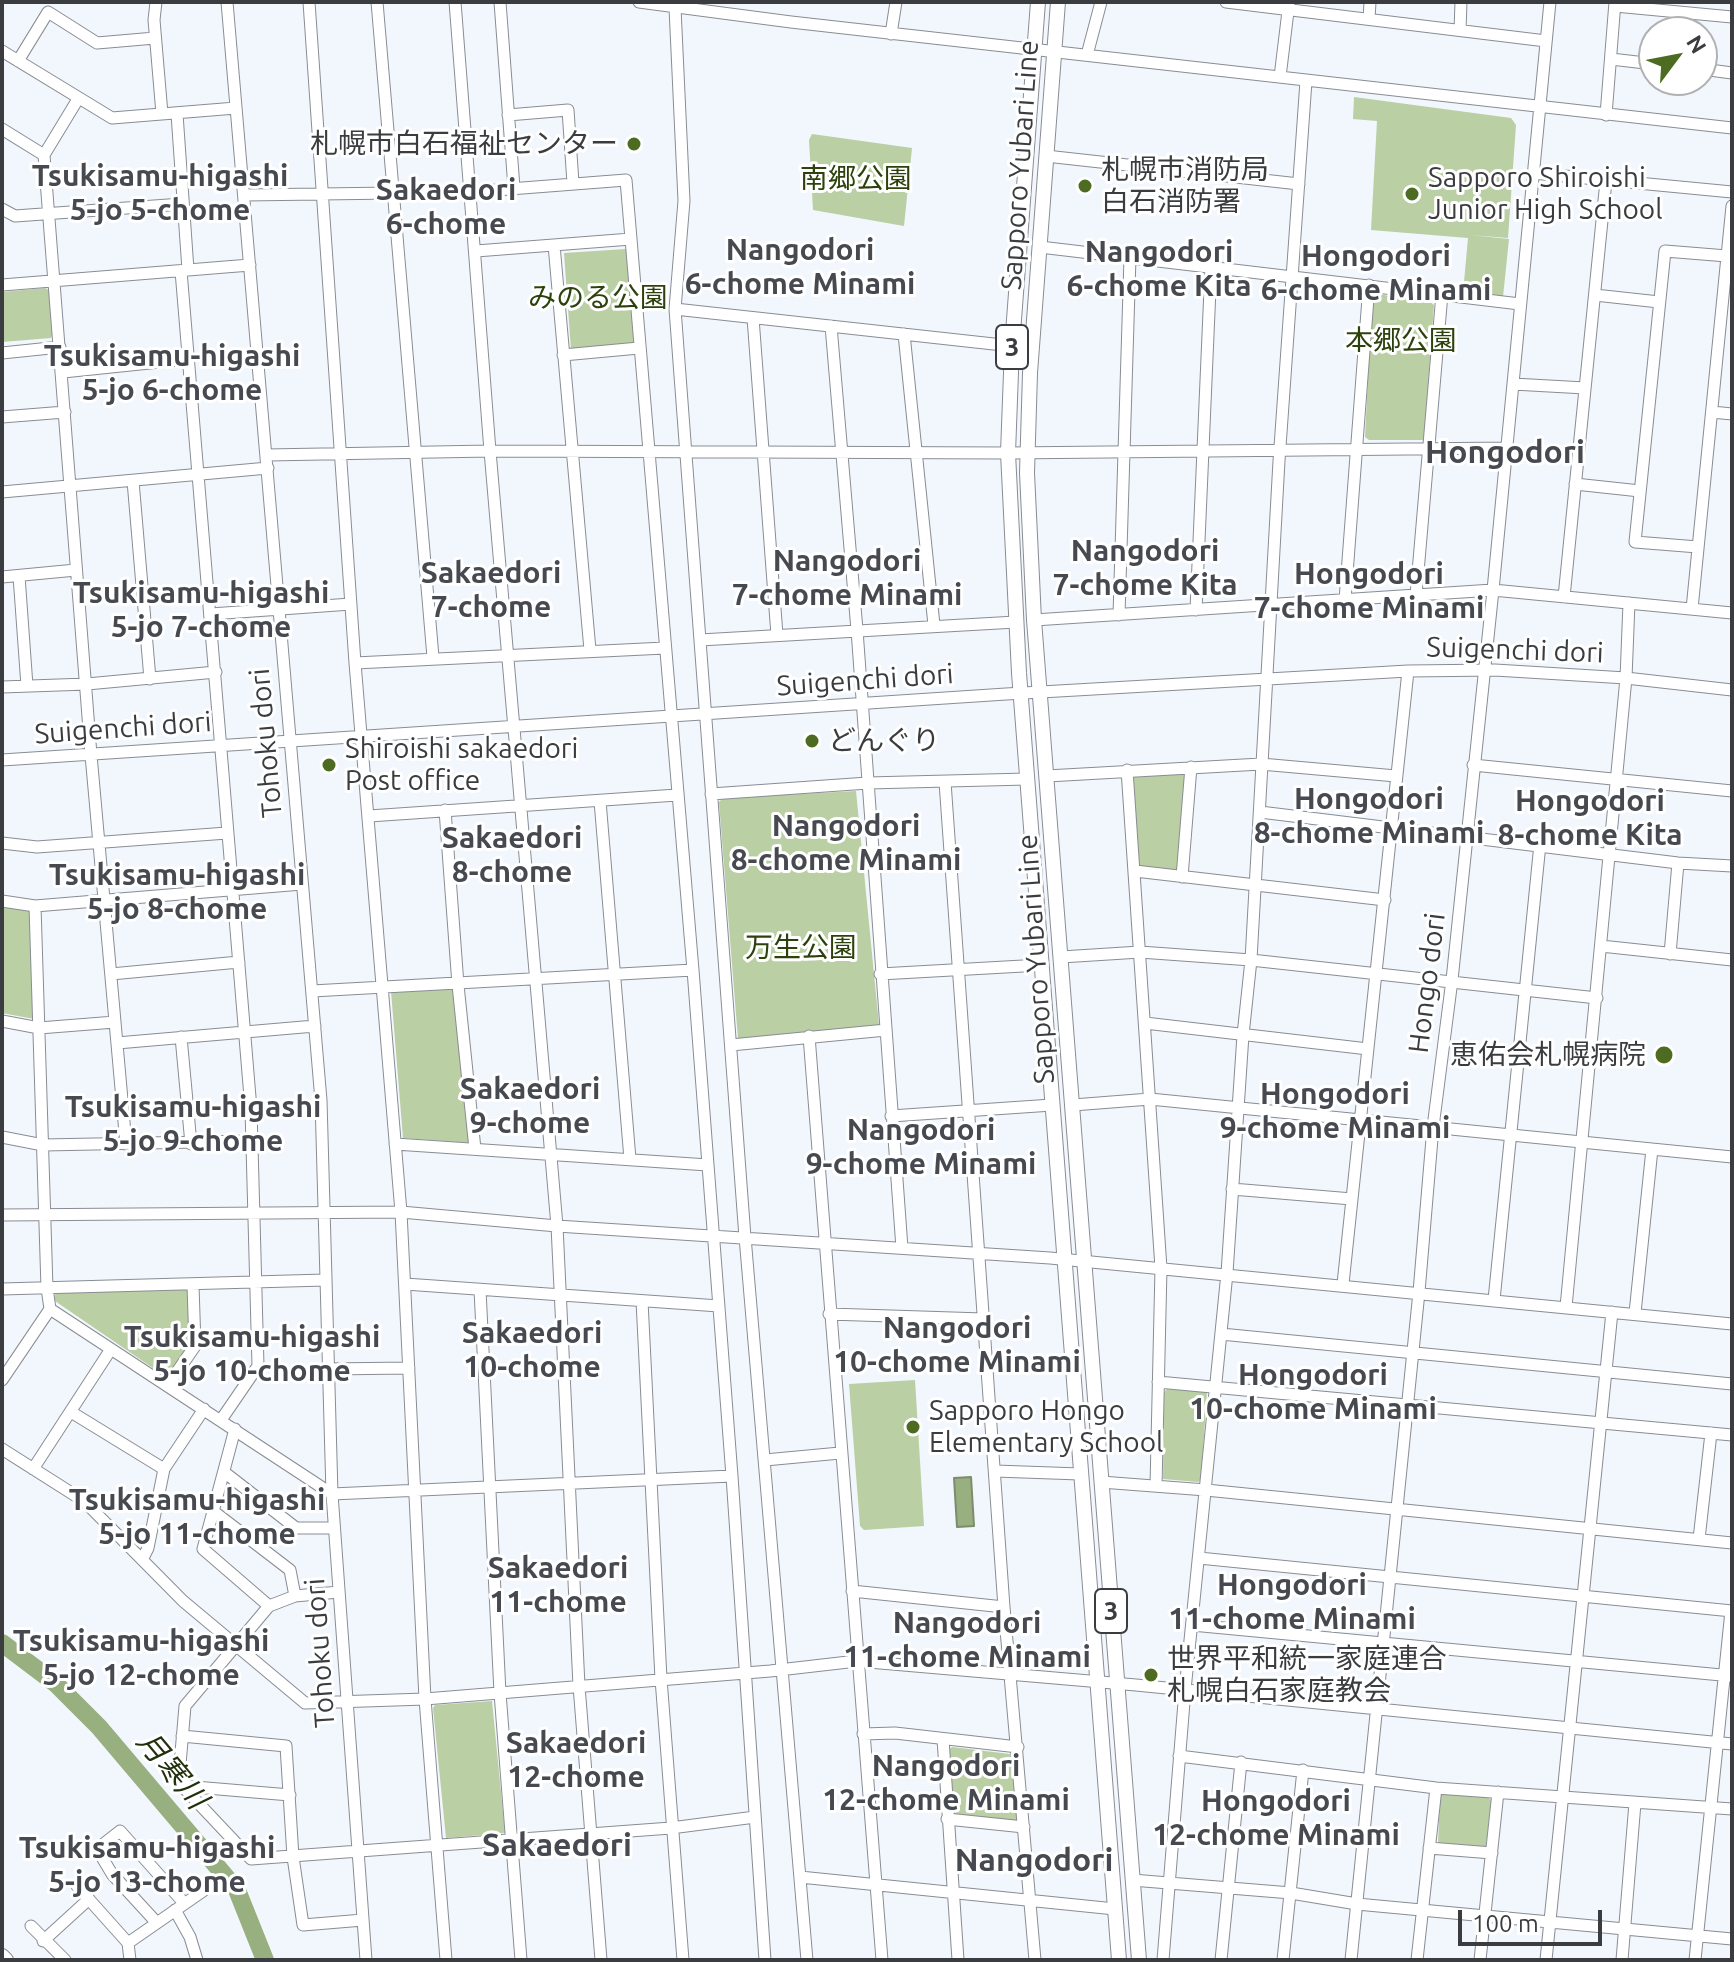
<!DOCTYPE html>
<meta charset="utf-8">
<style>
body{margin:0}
#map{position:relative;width:1734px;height:1962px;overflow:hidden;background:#f2f6fd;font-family:Ubuntu,sans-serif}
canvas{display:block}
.frame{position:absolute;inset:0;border:4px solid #3a3c3f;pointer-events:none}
.north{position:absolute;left:1638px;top:16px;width:80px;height:80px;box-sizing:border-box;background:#fff;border:2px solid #b0b1b2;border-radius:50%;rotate:58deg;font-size:22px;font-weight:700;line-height:32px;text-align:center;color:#3a3c3f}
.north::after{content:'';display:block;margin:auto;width:28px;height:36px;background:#4e6c21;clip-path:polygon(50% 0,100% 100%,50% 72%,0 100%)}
.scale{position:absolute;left:1458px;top:1910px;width:144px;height:36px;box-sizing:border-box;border:4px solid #3a3c3f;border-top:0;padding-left:10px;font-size:24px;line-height:28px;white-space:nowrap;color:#3a3c3f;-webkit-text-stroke:6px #fff;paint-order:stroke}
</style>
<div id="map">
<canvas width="1734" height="1962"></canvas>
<div class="frame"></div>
<div class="north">N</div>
<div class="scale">100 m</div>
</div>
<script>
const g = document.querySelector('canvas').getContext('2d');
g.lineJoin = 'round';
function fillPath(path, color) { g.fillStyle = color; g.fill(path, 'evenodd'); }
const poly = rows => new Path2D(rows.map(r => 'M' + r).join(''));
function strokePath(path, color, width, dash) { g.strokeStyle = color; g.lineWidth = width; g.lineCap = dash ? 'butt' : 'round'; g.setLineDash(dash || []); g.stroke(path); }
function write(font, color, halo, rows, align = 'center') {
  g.font = font + ' Ubuntu,"Noto Sans JP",sans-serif'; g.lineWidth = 6; g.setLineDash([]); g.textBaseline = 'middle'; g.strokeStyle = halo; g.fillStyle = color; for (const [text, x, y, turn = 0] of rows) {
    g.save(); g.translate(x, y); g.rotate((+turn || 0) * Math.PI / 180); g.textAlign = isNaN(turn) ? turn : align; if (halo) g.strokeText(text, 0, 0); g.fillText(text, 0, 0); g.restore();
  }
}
fillPath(poly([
 [1354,97,1511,118,1516,125,1508,238,1470,235,1509,239,1503,297,1463,293,1468,238,1371,230,1377,121,1353,119],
 [812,134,912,148,904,226,813,210,809,140],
 [626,249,634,343,571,350,564,253],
 [45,288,49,290,53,333,51,338,2,342,2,292],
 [1376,294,1429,301,1434,305,1424,440,1369,440,1365,437,1372,297],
 [1185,770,1178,868,1175,871,1141,868,1139,863,1133,778,1138,772],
 [856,791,879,1025,738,1039,719,802,723,798],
 [2,905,28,909,31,912,34,1019,2,1013],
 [451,989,454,991,470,1143,403,1138,391,991],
 [187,1290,189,1294,189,1346,170,1376,166,1377,55,1301,55,1294,59,1291],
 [915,1380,924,1526,864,1530,860,1526,849,1384],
 [1167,1389,1207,1392,1201,1480,1198,1482,1163,1479,1164,1392],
 [492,1701,505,1833,446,1838,433,1708,435,1705],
 [952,1747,1010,1754,1012,1758,1018,1820,1015,1822,957,1816,954,1813,948,1750],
 [1443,1793,1487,1797,1491,1800,1486,1846,1483,1849,1438,1843,1440,1796]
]), '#bacfa3');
const water = poly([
 [971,1477,974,1526,957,1527,954,1478,971,1477]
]);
fillPath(water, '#98af7f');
strokePath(water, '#7c8c6c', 2);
strokePath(poly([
 [2,1643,55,1683,99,1727,237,1890,265,1960]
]), '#98af7f', 18);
const minor = poly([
 [156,2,154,20,162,114],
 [227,2,321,1100,332,1494,366,1960],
 [309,2,355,663,401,1212,425,1699,446,1960],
 [377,2,433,657],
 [455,2,490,451,557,1226,579,1686,601,1960],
 [500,2,514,188],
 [639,2,791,22,1732,128],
 [1226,2,1546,41],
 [1615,6,1732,17],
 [675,8,684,201,675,309,745,1237,807,1960],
 [1369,19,1370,2],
 [1460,30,1461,2],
 [891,34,896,2],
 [2,51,112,118,236,108],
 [1087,55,1101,2],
 [1611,59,1654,64],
 [18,61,48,12,97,43,155,38],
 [1702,69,1732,73],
 [1280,77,1289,3],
 [78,99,44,155,91,755,126,1144],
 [177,114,188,270],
 [508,115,568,110,573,183],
 [1606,115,1615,2],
 [2,129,44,155],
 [1046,156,1299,184],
 [1533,173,1732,192],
 [244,195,471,192,626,180,693,970,732,1476,765,1960],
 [2,209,15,216,182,204],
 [554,245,590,650],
 [1040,247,1520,304],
 [476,251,631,239],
 [181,271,251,1109,258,1366,221,1420],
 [2,285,250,265],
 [1595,295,1659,302],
 [675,309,1012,346],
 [753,318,777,635],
 [831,326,857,630,902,1248],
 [904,334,934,625],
 [2,353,60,347],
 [563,355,639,348],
 [63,372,188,359],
 [1513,384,1585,388],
 [1712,412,1732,414],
 [2,417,65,412],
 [267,455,490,451,1008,453,1507,448],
 [133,481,150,679],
 [1575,484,1640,491],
 [2,492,268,468],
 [1698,547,1635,542,1665,251,1727,256],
 [19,576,27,686],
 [2,577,76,570],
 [1416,595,1442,294],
 [1564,597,1606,181],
 [1345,600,1369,285],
 [1692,609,1732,206],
 [1196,610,1211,266],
 [211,614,351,604],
 [1119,615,1130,257],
 [1034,620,1493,590,1732,613],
 [700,640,1016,622],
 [355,663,665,648],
 [2,687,87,684,216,672],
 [2,760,1006,694,1408,671,1495,670,1626,678,1732,690],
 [1473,765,1732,791],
 [1127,770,1161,1268,1156,1486],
 [1047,776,1261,764,1396,776],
 [945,782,1004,1607,1035,1960],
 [711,794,868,783,1027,779],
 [600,801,630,1159],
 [445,810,458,985,475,1149],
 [1260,812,1678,863,1732,866],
 [369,816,677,795],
 [2,843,37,847,227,833],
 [1135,871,1385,900],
 [1182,877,1191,767],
 [2,901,35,906,302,884],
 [35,906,47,1288,50,1309,332,1494,732,1476],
 [1601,946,1732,960],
 [1670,954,1678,863],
 [1061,957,1140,952,1251,960,1597,998],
 [111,974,239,962],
 [880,974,1041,965],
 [312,991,693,970],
 [2,1021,39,1028,115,1022],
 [1145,1023,1368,1049],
 [809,1036,882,1960],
 [181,1037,191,1144],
 [117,1043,315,1026],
 [731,1045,886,1030],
 [1073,1105,1150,1099,1732,1157],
 [891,1116,1052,1105],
 [2,1137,43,1145,251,1141],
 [395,1144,708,1165],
 [1232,1189,1352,1199],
 [2,1215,401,1212,557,1226,1050,1258,1732,1324],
 [405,1284,719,1306],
 [1343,1284,1408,671],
 [2,1289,325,1280],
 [480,1290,500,1693,521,1960],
 [1494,1300,1540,844],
 [642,1301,661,1679,683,1960],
 [1566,1307,1626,678,1629,603],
 [1635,1313,1652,1149],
 [829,1314,983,1319],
 [1221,1334,1732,1384],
 [328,1369,409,1368],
 [2,1380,50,1309],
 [1158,1382,1732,1435],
 [168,1385,195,1346,193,1285],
 [71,1412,164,1469],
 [235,1429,203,1549,269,1606,295,1596,339,1592],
 [2,1449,84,1501,183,1601,305,1703,425,1699,770,1671,857,1661,1136,1685,1732,1744],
 [765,1460,840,1453],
 [33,1469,111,1349],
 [995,1471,1080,1474],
 [224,1472,296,1528,334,1528],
 [1101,1482,1206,1490,1732,1543],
 [213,1511,290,1570,295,1596],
 [1699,1539,1711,1433],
 [143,1558,148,1548,164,1469,204,1409],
 [1199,1558,1732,1611],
 [852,1591,1004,1607],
 [269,1606,185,1706,179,1776,186,1790,251,1859,671,1828,755,1817],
 [1192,1625,1732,1676],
 [863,1734,895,1733,1018,1747],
 [182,1736,286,1746,293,1857,303,1925,363,1920],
 [943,1739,958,1960],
 [1179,1756,1436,1788,1732,1809],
 [183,1786,290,1795],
 [947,1819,1024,1827],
 [1429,1848,1492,1853],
 [800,1877,1115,1909],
 [1132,1880,1291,1893,1357,1904,1732,1939],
 [77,1886,128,1943,130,1960],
 [175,1910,190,1937,197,1960],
 [157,1923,112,1874,97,1849,120,1831,184,1903],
 [31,1926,65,1960],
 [43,1941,89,1899],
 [128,1943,203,1891],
 [1163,1960,1185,1690,1227,1273,1243,1035,1251,960,1279,461,1306,81],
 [1221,1960,1241,1762],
 [1283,1960,1303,1770],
 [1351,1960,1419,1292,1433,1127,1452,980,1493,590,1550,2],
 [1417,1960,1436,1788],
 [1480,1960,1498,1792],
 [1546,1960,1612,1312],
 [1622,1960,1635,1803],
 [1695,1960,1731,1611]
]);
const major = poly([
 [1038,2,1012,346,1008,453,1019,673,1119,1960],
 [1058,2,1030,373,1027,473,1034,620,1139,1960],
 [2,1956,6,1960]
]);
strokePath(minor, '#898d93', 13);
strokePath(major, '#898d93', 16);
strokePath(minor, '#fff', 11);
strokePath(major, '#fff', 14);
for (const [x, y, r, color] of [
 [634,144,8,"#4e6c21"],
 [1085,186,8,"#4e6c21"],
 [1412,194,8,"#4e6c21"],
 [812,741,8,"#4e6c21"],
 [329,765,8,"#4e6c21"],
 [1664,1055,10,"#4e6c21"],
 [913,1427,8,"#4e6c21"],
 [1151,1675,8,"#4e6c21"]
]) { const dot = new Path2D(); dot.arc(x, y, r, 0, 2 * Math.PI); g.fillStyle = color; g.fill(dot); strokePath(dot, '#fff', 3); }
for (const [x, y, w] of [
 [1012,347,32],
 [1111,1611,32]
]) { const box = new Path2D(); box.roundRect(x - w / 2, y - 22, w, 44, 6); g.fillStyle = '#fff'; g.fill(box); strokePath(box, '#3a3c3f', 2); }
write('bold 26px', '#3a3c3f', null, [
 ["3",1012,347],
 ["3",1111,1611]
]);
write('28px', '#3a3c3f', '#fff', [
 ["札幌市白石福祉センター",618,144,"right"],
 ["札幌市消防局",1101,170],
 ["白石消防署",1101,202],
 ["Sapporo Shiroishi",1428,178],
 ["Junior High School",1428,210],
 ["どんぐり",828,741],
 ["Shiroishi sakaedori",345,749],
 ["Post office",345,781],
 ["恵佑会札幌病院",1646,1055,"right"],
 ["Sapporo Hongo",929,1411],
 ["Elementary School",929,1443],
 ["世界平和統一家庭連合",1167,1659],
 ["札幌白石家庭教会",1167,1691]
], 'left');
write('28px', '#3a3c3f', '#fff', [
 ["Sapporo Yubari Line",1020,165,-86],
 ["Suigenchi dori",1515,650,2],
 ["Suigenchi dori",865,680,-4],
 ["Suigenchi dori",123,728,-4],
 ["Tohoku dori",266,743,-95],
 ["Sapporo Yubari Line",1036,959,-94],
 ["Hongo dori",1427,983,-83],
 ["Tohoku dori",320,1653,-94]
]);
write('28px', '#2c410b', '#fff', [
 ["南郷公園",856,179],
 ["みのる公園",598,298],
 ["本郷公園",1401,341],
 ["万生公園",801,948]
]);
write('bold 30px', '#46494f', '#fff', [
 ["Tsukisamu-higashi",160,176],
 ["5-jo 5-chome",160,210],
 ["Sakaedori",446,190],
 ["6-chome",446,224],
 ["Nangodori",800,250],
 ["6-chome Minami",800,284],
 ["Nangodori",1159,252],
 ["6-chome Kita",1159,286],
 ["Hongodori",1376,256],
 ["6-chome Minami",1376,290],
 ["Tsukisamu-higashi",172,356],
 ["5-jo 6-chome",172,390],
 ["Nangodori",1145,551],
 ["7-chome Kita",1145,585],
 ["Nangodori",847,561],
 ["7-chome Minami",847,595],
 ["Sakaedori",491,573],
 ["7-chome",491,607],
 ["Hongodori",1369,574],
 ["7-chome Minami",1369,608],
 ["Tsukisamu-higashi",201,593],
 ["5-jo 7-chome",201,627],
 ["Hongodori",1369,799],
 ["8-chome Minami",1369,833],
 ["Hongodori",1590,801],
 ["8-chome Kita",1590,835],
 ["Nangodori",846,826],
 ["8-chome Minami",846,860],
 ["Sakaedori",512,838],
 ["8-chome",512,872],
 ["Tsukisamu-higashi",177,875],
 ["5-jo 8-chome",177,909],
 ["Sakaedori",530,1089],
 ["9-chome",530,1123],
 ["Hongodori",1335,1094],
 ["9-chome Minami",1335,1128],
 ["Tsukisamu-higashi",193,1107],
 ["5-jo 9-chome",193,1141],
 ["Nangodori",921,1130],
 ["9-chome Minami",921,1164],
 ["Nangodori",957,1328],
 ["10-chome Minami",957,1362],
 ["Sakaedori",532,1333],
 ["10-chome",532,1367],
 ["Tsukisamu-higashi",252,1337],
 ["5-jo 10-chome",252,1371],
 ["Hongodori",1313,1375],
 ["10-chome Minami",1313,1409],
 ["Tsukisamu-higashi",197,1500],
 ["5-jo 11-chome",197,1534],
 ["Sakaedori",558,1568],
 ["11-chome",558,1602],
 ["Hongodori",1292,1585],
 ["11-chome Minami",1292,1619],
 ["Nangodori",967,1623],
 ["11-chome Minami",967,1657],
 ["Tsukisamu-higashi",141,1641],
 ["5-jo 12-chome",141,1675],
 ["Sakaedori",576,1743],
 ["12-chome",576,1777],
 ["Nangodori",946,1766],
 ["12-chome Minami",946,1800],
 ["Hongodori",1276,1801],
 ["12-chome Minami",1276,1835],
 ["Tsukisamu-higashi",147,1848],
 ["5-jo 13-chome",147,1882]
]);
write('italic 30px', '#22310d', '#fff', [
 ["月寒川",172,1770,50]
]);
write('bold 32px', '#46494f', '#fff', [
 ["Hongodori",1505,452],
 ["Sakaedori",557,1845],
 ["Nangodori",1034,1860]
]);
</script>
